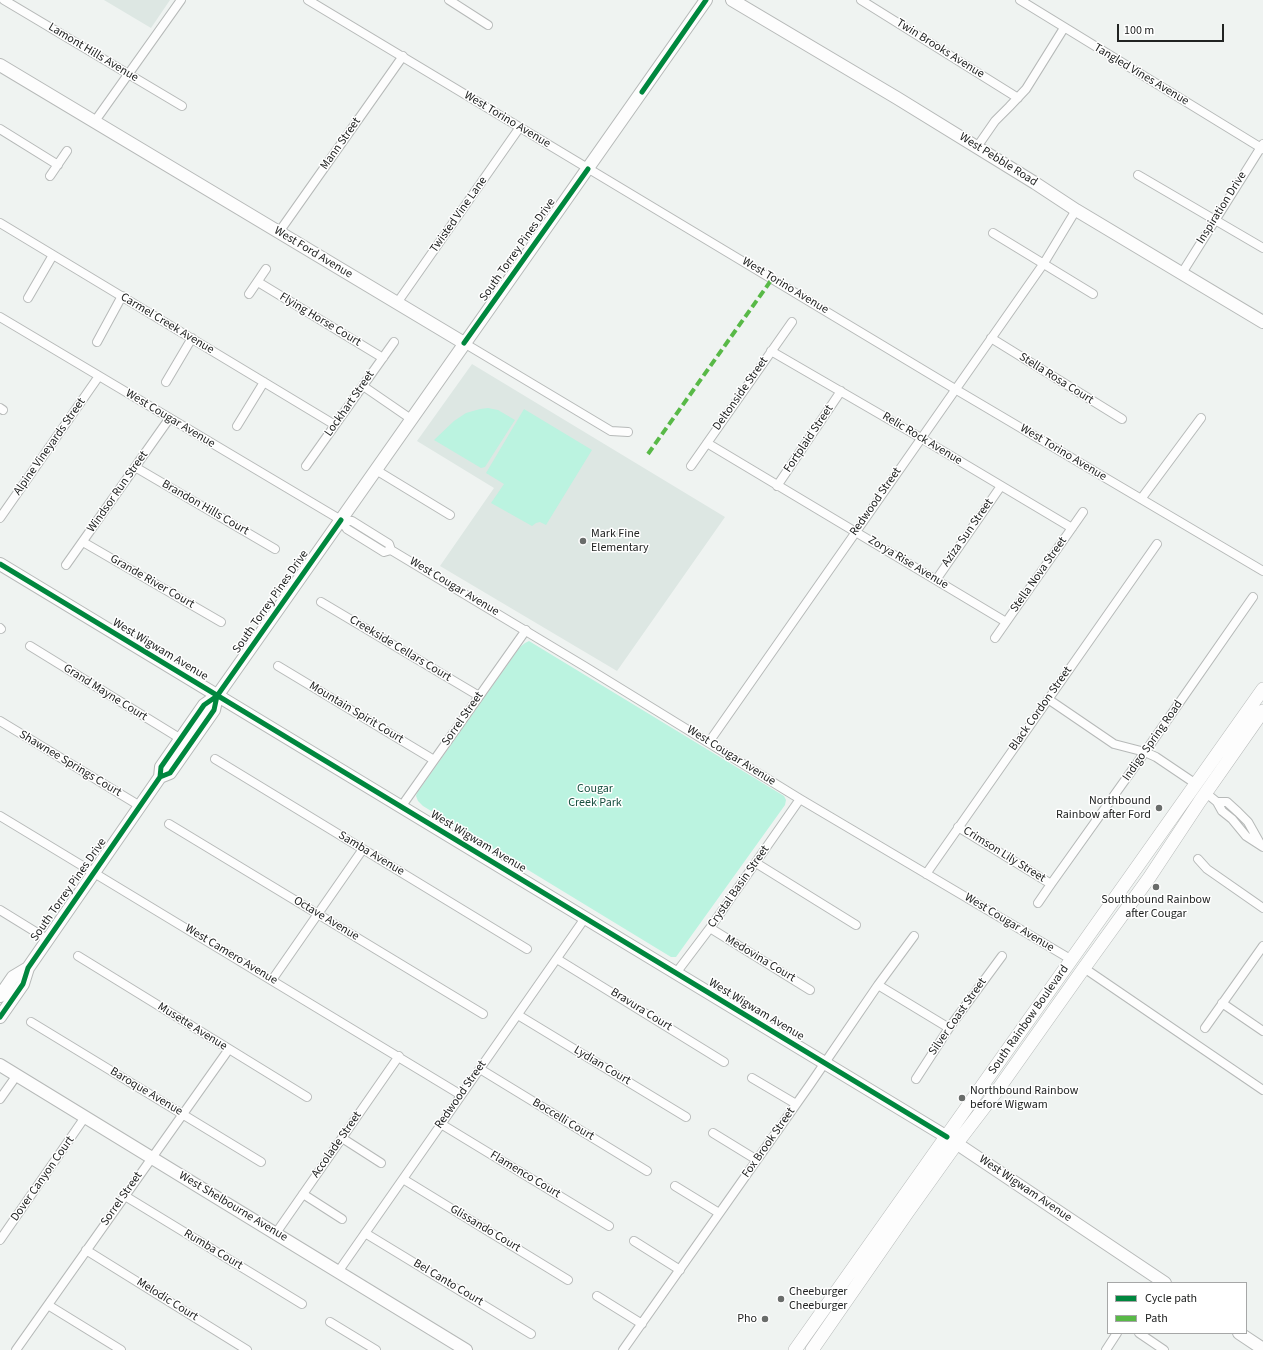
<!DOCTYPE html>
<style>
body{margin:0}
#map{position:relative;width:1263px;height:1350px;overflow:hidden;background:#eff3f1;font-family:"Source Sans 3",sans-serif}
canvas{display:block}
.legend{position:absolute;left:1107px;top:1282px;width:140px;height:52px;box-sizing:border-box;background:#fff;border:1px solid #a6a7a7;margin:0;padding:5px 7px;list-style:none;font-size:12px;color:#212322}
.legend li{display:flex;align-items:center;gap:8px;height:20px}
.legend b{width:20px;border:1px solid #a6a7a7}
.scale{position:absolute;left:1117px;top:24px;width:107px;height:18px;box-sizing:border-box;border:2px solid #212322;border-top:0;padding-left:5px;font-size:12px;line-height:14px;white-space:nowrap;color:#212322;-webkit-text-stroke:3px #fff;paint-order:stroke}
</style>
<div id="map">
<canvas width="1263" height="1350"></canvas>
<ul class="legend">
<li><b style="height:5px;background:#00873e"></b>Cycle path</li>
<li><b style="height:5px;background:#58b947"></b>Path</li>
</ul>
<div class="scale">100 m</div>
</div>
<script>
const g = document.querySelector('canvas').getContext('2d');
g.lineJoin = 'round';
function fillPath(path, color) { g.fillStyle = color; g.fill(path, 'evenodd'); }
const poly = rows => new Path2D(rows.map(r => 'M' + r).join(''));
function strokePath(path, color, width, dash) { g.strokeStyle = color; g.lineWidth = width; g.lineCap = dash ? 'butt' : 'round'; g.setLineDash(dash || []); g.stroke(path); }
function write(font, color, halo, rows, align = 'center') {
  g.font = font + ' "Source Sans 3",sans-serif'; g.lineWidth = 3; g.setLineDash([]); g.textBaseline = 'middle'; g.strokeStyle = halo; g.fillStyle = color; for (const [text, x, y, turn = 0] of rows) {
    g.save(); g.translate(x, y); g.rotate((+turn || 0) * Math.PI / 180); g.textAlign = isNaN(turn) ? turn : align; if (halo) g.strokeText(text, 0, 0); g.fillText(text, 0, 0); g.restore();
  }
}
fillPath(poly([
 [104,0,170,0,151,28],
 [472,364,725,517,617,671,440,566,494,488,417,441]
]), '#dde7e3');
fillPath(poly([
 [488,408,498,410,515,420,485,467,481,468,434,440,454,421,466,413,480,409],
 [524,409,592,450,546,525,540,522,536,523,532,526,491,503,504,484,486,473],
 [529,641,784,796,786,800,785,805,676,957,671,957,423,806,418,801,416,796,417,793,520,647,525,643]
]), '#bbf3e0');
const street = poly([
 [4,0,182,106],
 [308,0,955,389,1263,571],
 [449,0,488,25],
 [861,0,1018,98],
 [1020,0,1263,149],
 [95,121,181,0],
 [0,129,58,165],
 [977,147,995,121,1009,107,1026,89,1064,28],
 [1138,175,1263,248],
 [50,176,67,151],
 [0,223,335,425],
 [279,232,403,56],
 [993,233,1093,294],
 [1182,273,1263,144],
 [258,282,383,358],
 [249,294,266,269],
 [28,298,53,255],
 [397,303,520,127],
 [0,317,341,520,352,521,389,544,391,550,584,666,800,799,1072,960],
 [991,338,1122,419],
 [97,342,122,296],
 [464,343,611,431,628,432],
 [771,351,921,438,1072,528],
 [166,382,192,338],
 [363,386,411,419],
 [0,408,3,410],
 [237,426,264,382],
 [707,443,1006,622],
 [306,466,394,342],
 [691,466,792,322],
 [135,467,275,549],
 [376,470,450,515],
 [777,486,841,391],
 [1141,499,1201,418],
 [0,518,99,376],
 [341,520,347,529,384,552,391,550],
 [83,542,221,622],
 [66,565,169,419],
 [936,580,1001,486],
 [321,602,479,696],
 [0,628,1,629],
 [995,638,1083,512],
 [30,646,181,739],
 [278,666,434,760],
 [1048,699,1114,744,1145,752,1156,757,1196,784],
 [0,721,140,806],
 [709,742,1044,263,1076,210],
 [215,759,527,949],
 [1206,793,1217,802,1222,811,1232,819,1246,836,1263,847],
 [1217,802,1227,802,1238,812,1248,822,1261,845],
 [401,807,526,630],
 [0,816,461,1095],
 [169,824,483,1014],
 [958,827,1051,884],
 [1198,859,1207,869,1263,908],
 [756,863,856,925],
 [926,874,1157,544],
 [1038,903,1051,884,1145,752,1253,597],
 [0,910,47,939],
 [710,928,810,990],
 [78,956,307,1097],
 [557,959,724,1062],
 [1084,968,1263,1090],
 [676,973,710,928,800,799],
 [272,980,363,849],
 [878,985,949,1028],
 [1222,1003,1263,1031],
 [518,1015,686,1117],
 [31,1022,261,1162],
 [1205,1028,1263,946],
 [480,1069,647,1171],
 [752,1078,796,1104],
 [916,1079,949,1028,1002,956],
 [0,1099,17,1075],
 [441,1124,609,1226],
 [713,1133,757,1160],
 [342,1138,381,1163],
 [403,1179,568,1280],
 [675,1186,719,1213],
 [303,1194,342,1219],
 [125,1196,302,1304],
 [276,1233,399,1056],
 [365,1233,531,1334],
 [0,1240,85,1117],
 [634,1241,680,1270],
 [86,1250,247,1350],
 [338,1272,585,918],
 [597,1296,642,1324],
 [48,1305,121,1350],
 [330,1322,376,1350],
 [1139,1333,1164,1350],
 [16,1350,229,1049],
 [623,1350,809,1086,878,985,914,936],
 [1106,1350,1117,1333]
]);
const secondary = poly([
 [732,0,897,98,1035,183,1076,210,1263,322],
 [0,65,464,343],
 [0,564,947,1137,1165,1283],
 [160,777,170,773,214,710,217,696],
 [0,996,13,977,28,968],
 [0,1017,23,984,28,968,160,777,161,767,204,705,217,696,269,622,706,0],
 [0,1065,466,1350],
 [1239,1333,1263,1349]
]);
const primary = poly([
 [795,1350,1263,689],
 [812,1350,907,1213,957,1143,999,1088,1084,968,1149,878,1200,801,1263,711]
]);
strokePath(street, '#b6b9b8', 10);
strokePath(secondary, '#b6b9b8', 14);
strokePath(primary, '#b6b9b8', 14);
strokePath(street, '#fdfdfd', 8);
strokePath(secondary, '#fdfdfd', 12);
strokePath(primary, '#fdfdfd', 13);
strokePath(poly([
 [648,454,772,279]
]), '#58b947', 4, [8, 4]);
strokePath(poly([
 [642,92,706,0],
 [464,343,588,169],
 [0,564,947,1137],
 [160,777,170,773,214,710,217,696],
 [0,1017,23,984,28,968,160,777,161,767,204,705,217,696,341,520]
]), '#00873e', 5);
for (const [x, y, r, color] of [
 [583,541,4,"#696c6a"],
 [1159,808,4,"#696c6a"],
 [1156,887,4,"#696c6a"],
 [962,1098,4,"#696c6a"],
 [781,1299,4,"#696c6a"],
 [765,1319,4,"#696c6a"]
]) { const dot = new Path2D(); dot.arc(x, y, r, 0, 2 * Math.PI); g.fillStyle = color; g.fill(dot); strokePath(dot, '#fff', 1.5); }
write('12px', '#212322', '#fff', [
 ["Twin Brooks Avenue",940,49,32],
 ["Lamont Hills Avenue",93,53,31],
 ["Tangled Vines Avenue",1141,75,31],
 ["West Torino Avenue",507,120,31],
 ["Mann Street",341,144,-55],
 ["West Pebble Road",998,160,32],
 ["Inspiration Drive",1222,208,-58],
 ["Twisted Vine Lane",459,215,-55],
 ["South Torrey Pines Drive",518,250,-55],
 ["West Ford Avenue",313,253,31],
 ["West Torino Avenue",785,286,31],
 ["Flying Horse Court",320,320,31],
 ["Carmel Creek Avenue",167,324,31],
 ["Stella Rosa Court",1056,379,32],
 ["Deltonside Street",741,394,-55],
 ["Lockhart Street",350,404,-55],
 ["West Cougar Avenue",170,419,31],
 ["Fortplaid Street",809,439,-56],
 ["Relic Rock Avenue",922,439,31],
 ["Alpine Vineyards Street",50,447,-55],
 ["West Torino Avenue",1063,453,31],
 ["Windsor Run Street",118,492,-55],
 ["Redwood Street",876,502,-55],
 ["Brandon Hills Court",205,508,30],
 ["Aziza Sun Street",968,533,-55],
 ["Zorya Rise Avenue",908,563,31],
 ["Stella Nova Street",1039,575,-55],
 ["Grande River Court",152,582,30],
 ["West Cougar Avenue",454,587,31],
 ["South Torrey Pines Drive",271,602,-55],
 ["Creekside Cellars Court",400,649,31],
 ["West Wigwam Avenue",160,650,31],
 ["Grand Mayne Court",105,693,32],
 ["Black Cordon Street",1041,709,-55],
 ["Mountain Spirit Court",356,713,31],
 ["Sorrel Street",463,719,-55],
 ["Indigo Spring Road",1153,741,-55],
 ["West Cougar Avenue",731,756,32],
 ["Shawnee Springs Court",70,764,31],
 ["West Wigwam Avenue",478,842,31],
 ["Samba Avenue",371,854,31],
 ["Crimson Lily Street",1004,855,32],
 ["Crystal Basin Street",739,887,-55],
 ["South Torrey Pines Drive",69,890,-55],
 ["Octave Avenue",326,919,31],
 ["West Cougar Avenue",1009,923,31],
 ["West Camero Avenue",231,955,31],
 ["Medovina Court",760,959,31],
 ["Bravura Court",641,1010,32],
 ["West Wigwam Avenue",756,1010,31],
 ["Silver Coast Street",958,1017,-55],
 ["South Rainbow Boulevard",1029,1020,-55],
 ["Musette Avenue",192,1027,32],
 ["Lydian Court",602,1066,31],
 ["Baroque Avenue",146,1092,31],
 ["Redwood Street",461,1095,-55],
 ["Boccelli Court",563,1120,31],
 ["Fox Brook Street",769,1143,-55],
 ["Accolade Street",337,1145,-55],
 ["Flamenco Court",525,1175,31],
 ["Dover Canyon Court",43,1179,-55],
 ["West Wigwam Avenue",1025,1189,34],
 ["Sorrel Street",122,1199,-55],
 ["West Shelbourne Avenue",233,1207,31],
 ["Glissando Court",485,1229,31],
 ["Rumba Court",213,1250,31],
 ["Bel Canto Court",448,1283,31],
 ["Melodic Court",167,1300,32]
]);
write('12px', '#212322', '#fff', [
 ["Mark Fine",591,534],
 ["Elementary",591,548],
 ["Northbound",1151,801,"right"],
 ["Rainbow after Ford",1151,815,"right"],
 ["Southbound Rainbow",1156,900,"center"],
 ["after Cougar",1156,914,"center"],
 ["Northbound Rainbow",970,1091],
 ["before Wigwam",970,1105],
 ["Cheeburger",789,1292],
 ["Cheeburger",789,1306],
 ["Pho",757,1319,"right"]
], 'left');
write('12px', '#185040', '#fff', [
 ["Cougar",595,789],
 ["Creek Park",595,803]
]);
</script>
